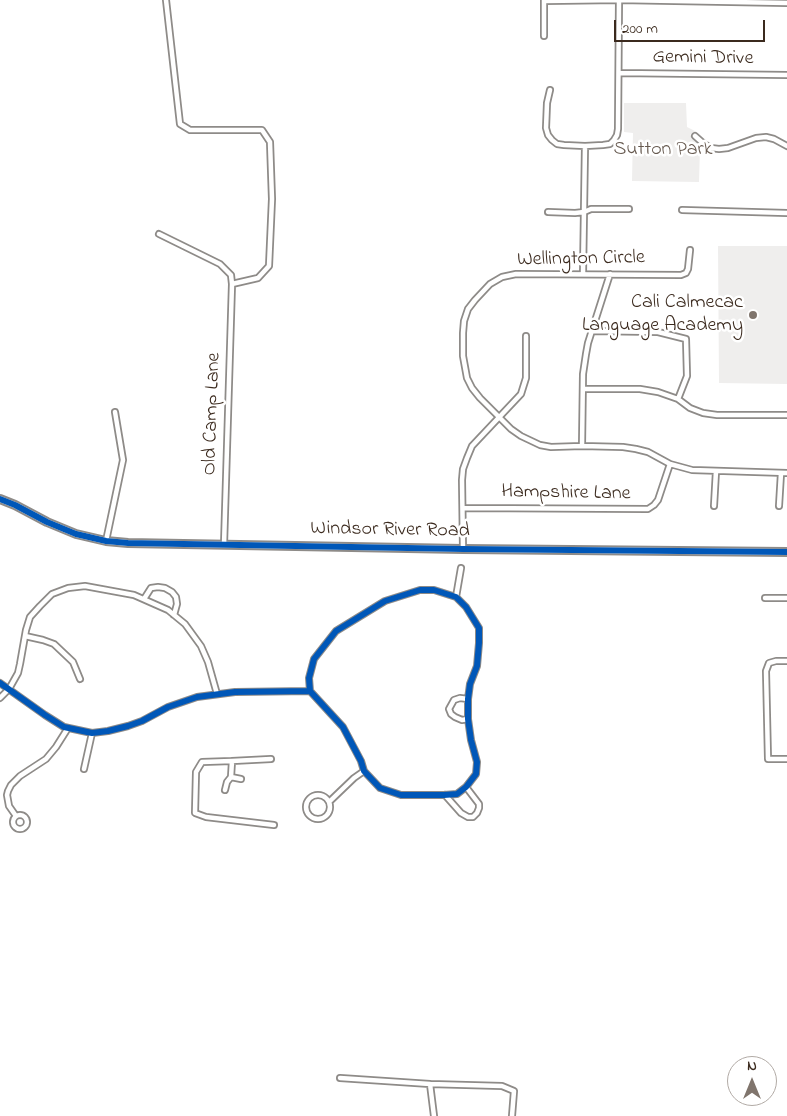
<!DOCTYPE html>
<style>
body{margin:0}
#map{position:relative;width:787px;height:1116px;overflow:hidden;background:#fff;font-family:"Indie Flower",sans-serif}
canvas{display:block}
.north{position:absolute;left:727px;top:1056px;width:50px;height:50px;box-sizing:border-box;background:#fff;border:1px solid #b1aaa5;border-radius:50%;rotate:0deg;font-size:14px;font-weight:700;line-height:20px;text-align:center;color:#3b2a1e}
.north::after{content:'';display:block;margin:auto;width:18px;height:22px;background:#80756d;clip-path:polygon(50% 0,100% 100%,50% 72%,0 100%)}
.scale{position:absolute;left:614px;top:20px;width:151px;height:22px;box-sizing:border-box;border:2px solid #3b2a1e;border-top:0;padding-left:6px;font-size:15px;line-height:18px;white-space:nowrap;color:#3b2a1e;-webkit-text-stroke:4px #fff;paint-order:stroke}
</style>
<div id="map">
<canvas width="787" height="1116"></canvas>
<div class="north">N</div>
<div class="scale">200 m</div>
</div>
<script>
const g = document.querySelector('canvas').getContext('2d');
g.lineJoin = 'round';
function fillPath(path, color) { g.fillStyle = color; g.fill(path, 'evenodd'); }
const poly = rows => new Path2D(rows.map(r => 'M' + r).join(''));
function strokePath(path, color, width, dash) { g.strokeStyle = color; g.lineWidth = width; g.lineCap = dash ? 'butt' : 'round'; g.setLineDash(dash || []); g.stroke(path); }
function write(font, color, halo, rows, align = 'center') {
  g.font = font + ' "Indie Flower",sans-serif'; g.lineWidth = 5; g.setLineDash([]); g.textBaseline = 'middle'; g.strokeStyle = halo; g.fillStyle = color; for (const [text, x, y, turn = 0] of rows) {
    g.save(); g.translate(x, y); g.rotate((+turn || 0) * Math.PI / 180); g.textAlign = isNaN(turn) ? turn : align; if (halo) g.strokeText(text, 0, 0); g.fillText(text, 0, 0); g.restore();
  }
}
fillPath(poly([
 [624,103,686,103,687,127,695,131,690,135,700,148,699,182,632,181,633,133,624,132],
 [718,246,787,246,787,384,719,383]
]), '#efeeed');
const street = poly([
 [166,0,180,124,190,130,262,130,270,142,272,199,269,266,258,278,232,284,224,545],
 [544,0,544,36],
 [544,1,619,0,787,3],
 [619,73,787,75],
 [550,90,547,103,546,128,548,135,552,140,557,144,564,145,585,146,603,145,610,144,614,140,617,135,618,129,619,0],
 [695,136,704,144,711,148,719,149,728,148,756,138,766,137,774,139,787,146],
 [682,210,787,213],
 [548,212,575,213,584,212,591,209,629,209],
 [159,234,220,264,231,275,232,284],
 [690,250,688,269,686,273,681,275,516,274,502,277,490,284,475,300,468,309,464,321,463,333,463,356,467,378,472,388,480,398,511,429,521,436,540,445,551,447,582,446,623,447,636,449,648,452,670,464,692,470,787,473],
 [583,274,585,146],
 [591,331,658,332,686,339,687,376,678,399],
 [583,389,640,389,658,392,678,399,690,408,703,413,717,415,787,415],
 [582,446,583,374,586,354,588,343,610,274],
 [714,506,716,471],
 [779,506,781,473],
 [463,508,648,509,654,505,658,500,670,464],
 [106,541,123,460,115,412],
 [463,549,462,480,463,469,467,458,472,446,521,394,526,378,526,336],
 [456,597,461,568],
 [765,598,787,598],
 [144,599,151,588,158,587,165,588,172,592,176,597,177,604,174,615],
 [25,636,43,640,54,644,73,662,80,679],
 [787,661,776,661,769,663,766,671,768,759,787,759],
 [0,683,45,715,64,727,92,733,108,731,128,726,142,721,168,707,197,697,235,692,310,691,309,678,314,659,336,631,385,601,420,590,434,590,456,597,466,607,479,628,479,643,477,666,470,684,468,699,468,719,471,740,477,762,476,774,466,787,457,794,444,795,401,795,380,788,364,771,361,761,343,727,310,691],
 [0,698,9,689,18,673,20,664,26,630,30,617,40,606,52,594,68,588,85,586,134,595,168,610,185,624,201,646,208,662,217,694],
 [468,719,462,720,455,717,451,714,449,709,454,700,460,698,468,699],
 [271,759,232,761,202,762,196,772,195,813,206,817,274,825],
 [232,761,231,777,241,779],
 [84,769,92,733],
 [225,790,227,782,231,777],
 [445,795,461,813,468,817,473,817,477,813,479,808,479,804,466,787],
 '306 807a12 12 0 1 1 24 0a12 12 0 1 1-24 0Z',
 [329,802,354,778,364,771],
 '13 822a7 7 0 1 1 14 0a7 7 0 1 1-14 0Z',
 [16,816,9,806,7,795,8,791,11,785,20,776,46,759,56,747,68,728],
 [340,1078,430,1084,434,1116],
 [430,1084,502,1086,514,1091,512,1116]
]);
const secondary = poly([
 [0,499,15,505,47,522,76,534,106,541,128,543,463,549,787,552]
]);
strokePath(street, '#8e8b88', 8);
strokePath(secondary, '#8e8b88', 10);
strokePath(street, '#fff', 4.5);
strokePath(secondary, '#fff', 6);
strokePath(poly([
 [0,499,15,505,47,522,76,534,106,541,128,543,463,549,787,552],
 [0,683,45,715,64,727,92,733,108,731,128,726,142,721,168,707,197,697,235,692,310,691,309,678,314,659,336,631,385,601,420,590,434,590,456,597,466,607,479,628,479,643,477,666,470,684,468,699,468,719,471,740,477,762,476,774,466,787,457,794,444,795,401,795,380,788,364,771,361,761,343,727,310,691]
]), '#0057b8', 6);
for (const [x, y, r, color] of [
 [753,315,5,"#80756d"]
]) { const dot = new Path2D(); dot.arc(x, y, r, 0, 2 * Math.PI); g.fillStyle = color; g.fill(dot); strokePath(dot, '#fff', 2); }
write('20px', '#3b2a1e', '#fff', [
 ["Gemini Drive",703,59,1],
 ["Wellington Circle",581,260,-1],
 ["Old Camp Lane",213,414,-88],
 ["Hampshire Lane",566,494,1],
 ["Windsor River Road",390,531,1]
]);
write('20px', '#65584e', '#fff', [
 ["Sutton Park",663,151]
]);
write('20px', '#3b2a1e', '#fff', [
 ["Cali Calmecac",743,304],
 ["Language Academy",743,327]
], 'right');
</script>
